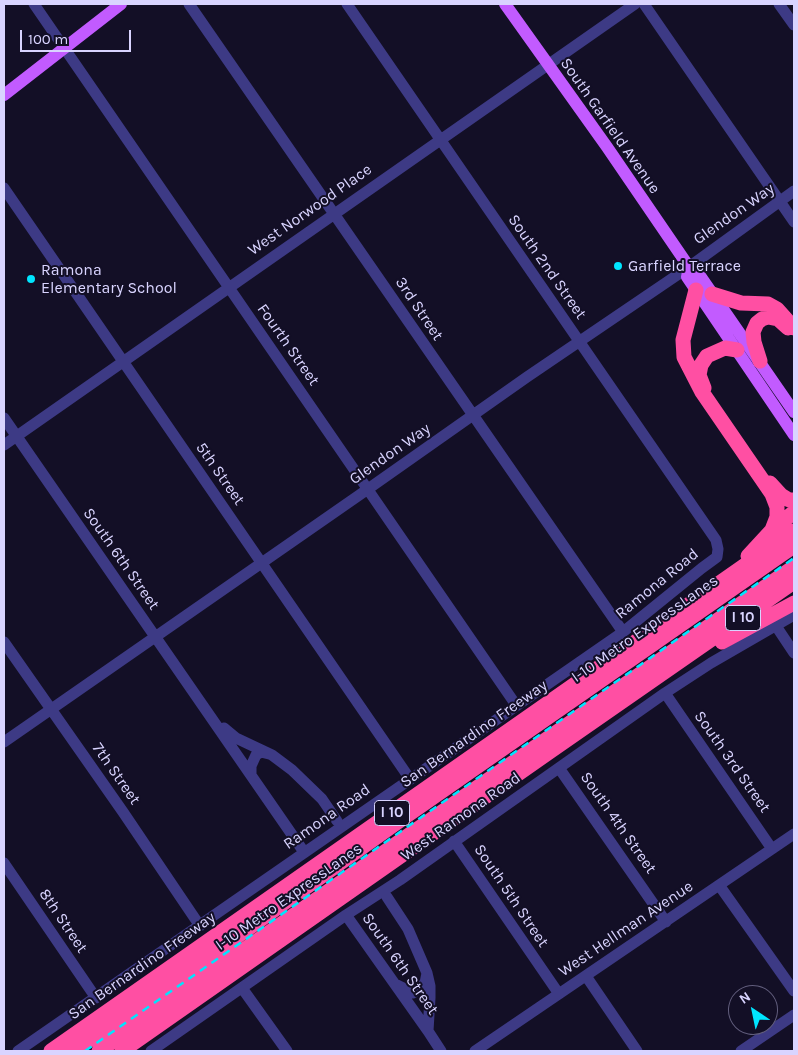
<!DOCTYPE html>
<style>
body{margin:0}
#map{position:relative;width:798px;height:1055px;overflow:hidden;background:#130f26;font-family:Karla,sans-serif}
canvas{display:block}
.frame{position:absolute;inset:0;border:5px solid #d9d4ff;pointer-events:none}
.north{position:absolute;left:728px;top:985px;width:50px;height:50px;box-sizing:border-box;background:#130f26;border:1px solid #625e7d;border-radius:50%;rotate:326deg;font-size:14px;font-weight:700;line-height:20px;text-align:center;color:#d9d4ff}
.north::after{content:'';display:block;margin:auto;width:18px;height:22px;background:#00e5ff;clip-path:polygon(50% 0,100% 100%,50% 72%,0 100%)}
.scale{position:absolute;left:20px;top:30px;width:111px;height:22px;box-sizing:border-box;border:2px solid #d9d4ff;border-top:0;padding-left:6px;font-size:15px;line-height:18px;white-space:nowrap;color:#d9d4ff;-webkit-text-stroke:4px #130f26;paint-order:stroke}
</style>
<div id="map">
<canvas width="798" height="1055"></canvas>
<div class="frame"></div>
<div class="north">N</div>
<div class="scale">100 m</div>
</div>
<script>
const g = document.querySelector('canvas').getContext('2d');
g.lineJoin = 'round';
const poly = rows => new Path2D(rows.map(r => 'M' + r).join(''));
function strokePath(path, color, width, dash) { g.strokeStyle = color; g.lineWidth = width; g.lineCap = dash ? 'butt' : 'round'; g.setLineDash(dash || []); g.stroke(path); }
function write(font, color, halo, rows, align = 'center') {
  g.font = font + ' Karla,sans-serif'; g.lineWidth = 4; g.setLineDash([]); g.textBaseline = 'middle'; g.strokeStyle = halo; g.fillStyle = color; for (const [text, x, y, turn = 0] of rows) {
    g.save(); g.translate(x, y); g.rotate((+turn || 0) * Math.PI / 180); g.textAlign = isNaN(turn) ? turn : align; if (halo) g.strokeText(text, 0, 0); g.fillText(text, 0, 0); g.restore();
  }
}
strokePath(poly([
 [34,4,516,705],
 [189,4,623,632],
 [644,4,794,222],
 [779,4,794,25],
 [4,188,410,779],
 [4,418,304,852],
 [4,445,635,4],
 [776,626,794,653],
 [4,642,123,812,200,926],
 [665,693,772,849],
 [224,728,236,738,272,755,292,770,322,799,337,821],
 [4,742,368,489,527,377,689,267,794,191],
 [559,768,666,922],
 [251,773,251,766,256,755,261,752,269,754],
 [454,841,559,994],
 [4,863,96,998],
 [719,885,794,991],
 [387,897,408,929,427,973,430,986,430,998,428,1031,441,1051],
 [346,915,428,1031],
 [586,976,637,1051],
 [397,985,413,993,425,983,427,973],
 [242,988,287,1051],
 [18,1051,623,632,702,568,717,557,718,549,716,540,347,4],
 [151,1051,346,915,400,880,665,693,711,663,794,615],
 [475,1051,794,834],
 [741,1051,794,1015]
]), '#3d3a85', 11);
strokePath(poly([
 [505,4,607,147,689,267,696,270,794,412],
 [4,95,121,4],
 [689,267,687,277,794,435]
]), '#c25bff', 12);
strokePath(poly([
 [696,290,683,340,684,357,702,392,772,494,777,507,777,517,772,530],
 [712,294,741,303,768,304,777,309,794,328],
 [760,361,754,342,753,332,757,323,762,319,768,317,778,319,788,328],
 [704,388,699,375,701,365,707,356,725,348,737,350],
 [770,483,781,495,789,500,794,500],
 [748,556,772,530,794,512],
 [722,642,794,603],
 [51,1051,794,531],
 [73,1051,149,999,402,819,794,546],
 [99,1051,794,567],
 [122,1051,552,750,794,582]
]), '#ff4fa3', 15);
strokePath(poly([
 [85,1051,794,558]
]), '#00e5ff', 2.5, [8, 6]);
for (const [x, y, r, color] of [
 [618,266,5,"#00e5ff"],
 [31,279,5,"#00e5ff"]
]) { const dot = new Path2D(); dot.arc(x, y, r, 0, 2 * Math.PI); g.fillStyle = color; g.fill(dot); strokePath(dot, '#130f26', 2); }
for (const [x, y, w] of [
 [743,618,35],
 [392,813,35]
]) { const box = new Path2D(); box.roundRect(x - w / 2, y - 12.5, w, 25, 4); g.fillStyle = '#130f26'; g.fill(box); strokePath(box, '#d9d4ff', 1); }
write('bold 15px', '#d9d4ff', null, [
 ["I 10",743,618],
 ["I 10",392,813]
]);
write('16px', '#d9d4ff', '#130f26', [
 ["South Garfield Avenue",610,126,55],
 ["West Norwood Place",310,210,-35],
 ["Glendon Way",734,214,-35],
 ["South 2nd Street",547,267,55],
 ["3rd Street",419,309,56],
 ["Fourth Street",288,345,55],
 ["Glendon Way",390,454,-35],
 ["5th Street",220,474,55],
 ["South 6th Street",121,559,55],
 ["Ramona Road",657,584,-39],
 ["I-10 Metro ExpressLanes",645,629,-35],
 ["San Bernardino Freeway",474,734,-35],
 ["South 3rd Street",732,762,55],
 ["7th Street",116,774,55],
 ["Ramona Road",327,817,-35],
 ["West Ramona Road",461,817,-35],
 ["South 4th Street",618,823,55],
 ["South 5th Street",511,896,56],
 ["I-10 Metro ExpressLanes",289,897,-35],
 ["8th Street",63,921,56],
 ["West Hellman Avenue",626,929,-34],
 ["South 6th Street",400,964,55],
 ["San Bernardino Freeway",142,966,-35]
]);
write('16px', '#d9d4ff', '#130f26', [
 ["Garfield Terrace",628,266],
 ["Ramona",41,270],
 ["Elementary School",41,288]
], 'left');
</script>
